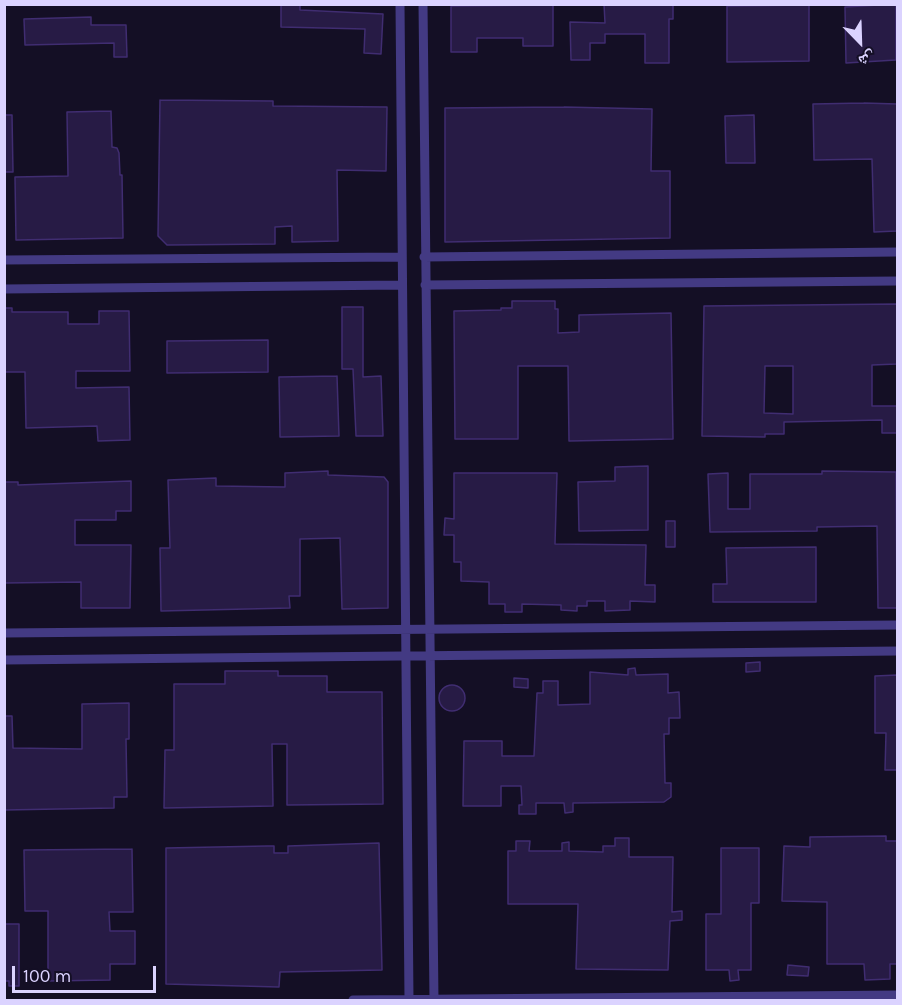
<!DOCTYPE html>
<meta charset="utf-8">
<style>
body{margin:0}
#map{position:relative;width:902px;height:1005px;overflow:hidden;background:#140f25;font-family:Karla,"Noto Naskh Arabic",sans-serif}
canvas{display:block}
.frame{position:absolute;inset:0;border:6px solid #dbd3ff;pointer-events:none}
.north{position:absolute;left:830px;top:12px;width:60px;height:60px;-webkit-text-stroke:4px #140f25;paint-order:stroke;rotate:157deg;font-size:16px;font-weight:700;line-height:24px;text-align:center;color:#dbd3ff}
.north::after{content:'';display:block;margin:auto;width:21px;height:27px;background:#dbd3ff;clip-path:polygon(50% 0,100% 100%,50% 72%,0 100%)}
.scale{position:absolute;left:12px;top:966px;width:144px;height:27px;box-sizing:border-box;border:3px solid #dbd3ff;border-top:0;padding-left:8px;font-size:18px;line-height:21px;white-space:nowrap;color:#dbd3ff;-webkit-text-stroke:4px #140f25;paint-order:stroke}
</style>
<div id="map">
<canvas width="902" height="1005"></canvas>
<div class="frame"></div>
<div class="north">ش</div>
<div class="scale">100 m</div>
</div>
<script>
const g = document.querySelector('canvas').getContext('2d');
g.lineJoin = 'round';
function fillPath(path, color) { g.fillStyle = color; g.fill(path, 'evenodd'); }
const poly = rows => new Path2D(rows.map(r => 'M' + r).join(''));
function strokePath(path, color, width, dash) { g.strokeStyle = color; g.lineWidth = width; g.lineCap = dash ? 'butt' : 'round'; g.setLineDash(dash || []); g.stroke(path); }
const building = poly([
 [281,4,300,4,300,10,383,14,381,54,364,53,365,29,281,27,281,4],
 [604,4,673,4,673,19,669,19,669,63,645,63,645,34,605,34,605,43,590,43,590,60,571,60,570,22,605,23,604,4],
 [896,4,896,60,846,63,845,7,896,4],
 [553,5,553,46,523,46,523,38,477,38,477,52,451,52,451,6,553,5],
 [809,5,809,61,727,62,727,6,809,5],
 [91,17,91,25,126,25,127,57,114,57,114,43,25,45,24,19,91,17],
 [160,100,273,101,273,106,387,107,386,171,337,170,338,241,292,242,292,226,275,227,275,244,167,245,158,236,160,100],
 [864,103,897,104,897,231,874,232,872,159,814,160,813,104,864,103],
 [564,107,652,109,651,171,670,171,670,238,445,242,445,108,564,107],
 [111,111,112,147,117,148,119,153,120,175,122,175,123,238,16,240,15,177,68,176,67,112,111,111],
 [4,115,12,115,13,172,4,172,4,115],
 [754,115,755,163,726,163,725,116,754,115],
 [512,301,555,301,555,309,558,309,558,333,579,332,579,315,671,313,673,439,569,441,568,366,518,366,518,439,455,439,454,311,501,310,501,308,512,308,512,301],
 [897,304,897,364,872,365,872,406,897,406,897,433,882,433,882,420,784,422,784,434,765,434,765,437,702,436,704,306,897,304],
 [765,366,793,366,793,414,764,413,765,366],
 [342,307,363,307,363,377,381,376,383,436,356,436,353,369,342,369,342,307],
 [4,308,12,308,12,312,68,312,68,324,99,324,99,311,129,311,130,371,76,371,76,388,129,387,130,440,98,441,97,426,26,428,25,372,4,372,4,308],
 [268,340,268,372,167,373,167,341,268,340],
 [337,376,339,436,280,437,279,377,337,376],
 [648,466,648,530,579,531,578,482,615,481,615,467,648,466],
 [328,471,328,475,384,477,388,482,388,608,342,609,340,538,300,539,300,596,289,596,290,608,161,611,160,548,170,548,168,480,216,478,216,486,285,487,285,473,328,471],
 [822,471,896,472,897,608,878,608,877,526,817,527,817,531,710,532,708,474,728,473,728,509,750,509,750,474,822,474,822,471],
 [454,473,557,473,555,544,646,545,645,585,655,585,655,602,630,601,630,610,605,611,605,601,587,601,587,606,577,606,577,611,561,610,561,605,522,604,522,612,505,612,505,604,489,604,489,582,461,581,461,562,454,562,454,535,444,535,445,518,454,519,454,473],
 [131,481,131,511,116,511,116,520,75,520,75,545,131,545,130,608,81,608,81,582,4,583,4,482,18,482,18,485,131,481],
 [666,521,675,521,675,547,666,547,666,521],
 [816,547,816,602,713,602,713,584,727,584,726,548,816,547],
 [760,662,760,671,746,672,746,663,760,662],
 [635,668,636,675,668,674,668,693,679,692,680,718,669,718,669,734,664,734,665,783,671,783,671,797,664,802,573,803,573,812,565,813,564,803,536,803,536,814,519,814,519,805,522,805,521,786,501,786,501,806,463,806,464,741,502,741,502,756,534,756,537,693,543,693,543,681,558,681,558,705,590,704,590,672,628,675,628,669,635,668],
 [225,671,278,671,278,676,327,676,327,692,382,692,383,804,287,805,287,744,272,744,273,806,164,808,165,750,174,750,174,684,225,684,225,671],
 [897,675,897,770,885,770,886,733,875,733,875,676,897,675],
 [514,678,528,679,528,688,514,687,514,678],
 '439 698a13 13 0 1 1 26 0a13 13 0 1 1-26 0Z',
 [129,703,129,739,126,739,127,797,114,797,114,808,4,810,4,716,12,716,13,748,82,749,82,704,129,703],
 [886,836,886,841,897,841,897,964,890,964,890,979,865,980,864,964,827,964,827,902,782,901,784,846,810,847,810,837,886,836],
 [615,838,629,838,629,857,673,857,672,912,682,911,682,920,670,921,668,970,576,969,578,904,508,904,508,851,516,851,516,841,530,841,529,851,562,851,562,843,569,842,569,851,603,852,603,846,615,846,615,838],
 [379,843,382,970,280,972,279,987,166,984,166,848,267,846,274,846,274,853,288,853,288,846,379,843],
 [721,848,759,848,759,903,751,903,751,970,738,970,739,980,730,981,729,970,706,970,706,914,721,914,721,848],
 [132,849,133,912,109,912,110,931,135,931,135,964,110,964,110,980,48,981,48,911,25,911,24,850,132,849],
 [4,924,19,924,19,986,9,986,9,981,4,981,4,924],
 [788,965,809,967,808,976,787,975,788,965]
]);
fillPath(building, '#271b45');
strokePath(building, '#402d71', 1.5);
strokePath(poly([
 [400,4,409,1000],
 [423,4,434,1000],
 [424,257,898,252],
 [4,260,401,257],
 [425,285,898,281],
 [4,289,402,285],
 [4,633,898,625],
 [4,660,898,651],
 [353,1000,898,995]
]), '#433a83', 9);
</script>
